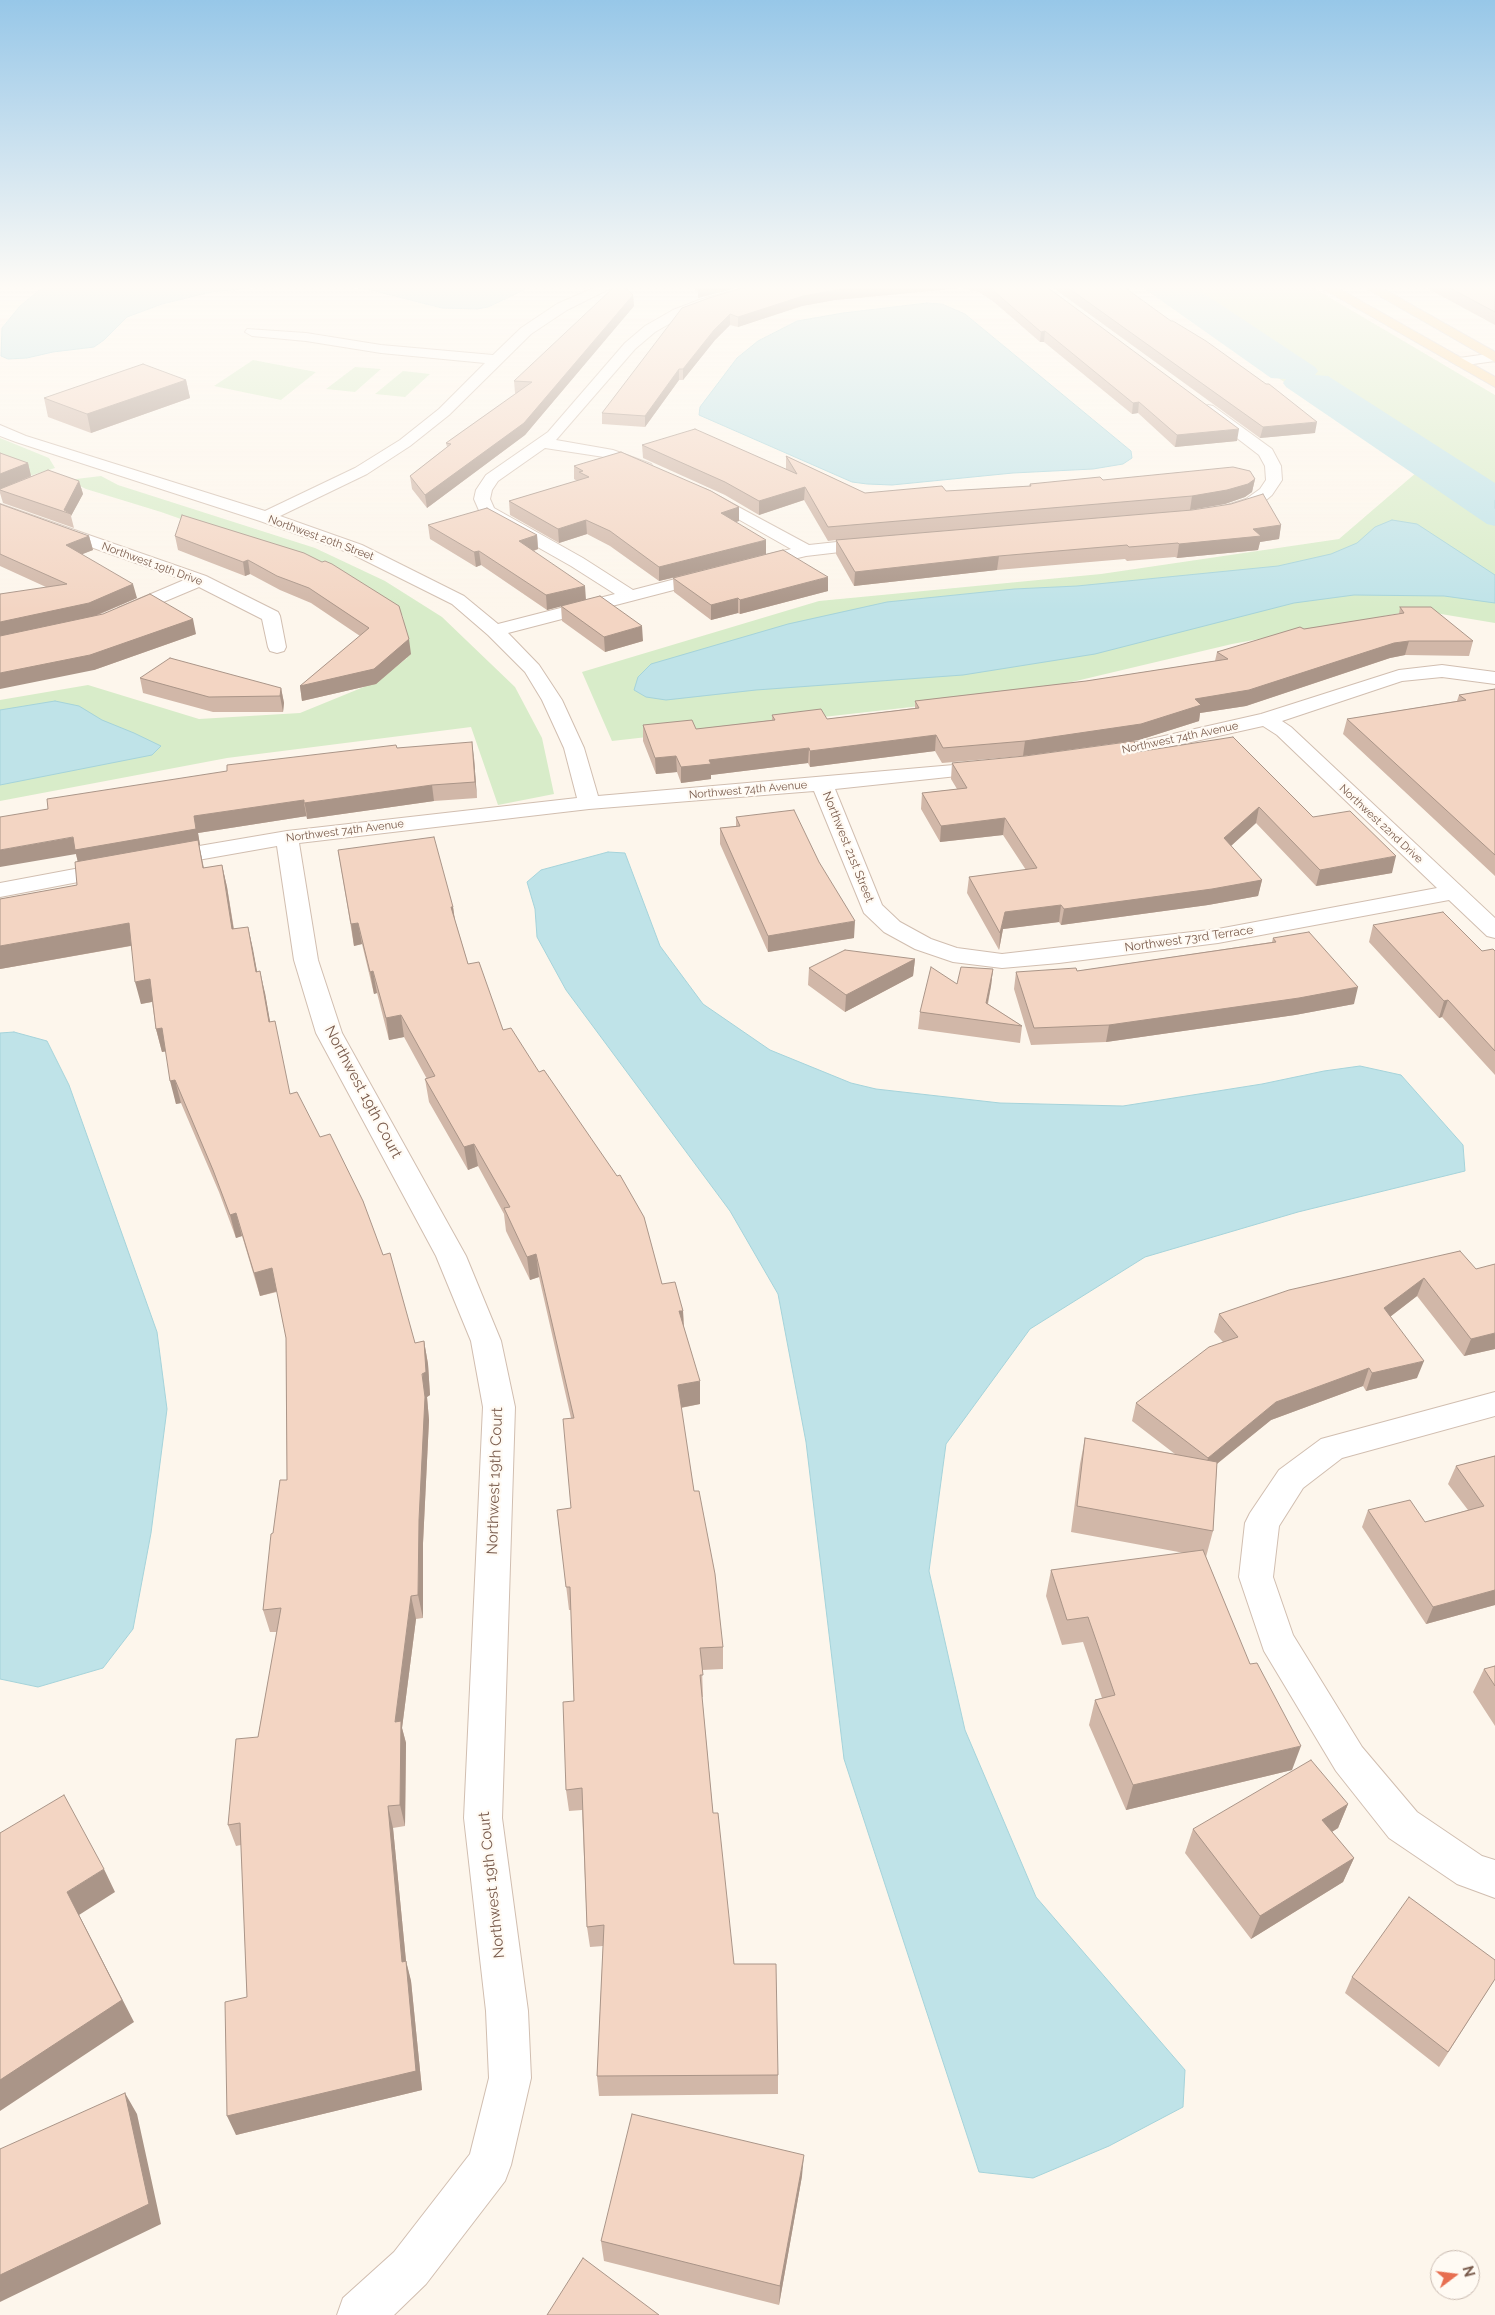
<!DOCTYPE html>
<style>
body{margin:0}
#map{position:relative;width:1495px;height:2315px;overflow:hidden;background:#fdf6ec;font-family:Raleway,sans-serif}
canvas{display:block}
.north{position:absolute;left:1430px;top:2250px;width:50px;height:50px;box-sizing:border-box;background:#fffaf3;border:1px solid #cabbb1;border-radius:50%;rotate:75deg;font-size:14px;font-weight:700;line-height:20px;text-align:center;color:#7a5c4d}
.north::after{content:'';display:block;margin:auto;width:18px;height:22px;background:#e76f51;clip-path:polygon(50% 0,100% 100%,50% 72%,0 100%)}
</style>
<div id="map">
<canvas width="1495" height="2315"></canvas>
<div class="north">N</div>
</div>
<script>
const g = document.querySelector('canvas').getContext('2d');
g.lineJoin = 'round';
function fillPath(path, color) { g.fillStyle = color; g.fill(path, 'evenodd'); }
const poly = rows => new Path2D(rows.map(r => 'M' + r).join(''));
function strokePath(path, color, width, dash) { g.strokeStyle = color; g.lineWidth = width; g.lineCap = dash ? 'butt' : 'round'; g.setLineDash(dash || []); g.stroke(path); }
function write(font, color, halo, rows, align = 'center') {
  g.font = font + ' Raleway,sans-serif'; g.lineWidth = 4.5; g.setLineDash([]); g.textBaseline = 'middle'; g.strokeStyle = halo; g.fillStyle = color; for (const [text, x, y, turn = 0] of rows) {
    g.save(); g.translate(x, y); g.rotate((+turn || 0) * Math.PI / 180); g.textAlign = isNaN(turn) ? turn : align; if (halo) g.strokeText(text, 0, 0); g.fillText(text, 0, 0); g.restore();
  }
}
fillPath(poly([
 [1144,287,1312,287,1495,395,1495,623,1417,610,1232,644,1017,695,612,741,582,672,819,601,1101,574,1339,539,1417,472],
 [253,360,316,372,281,400,214,386],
 [355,367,381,369,355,392,326,389],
 [403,371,430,374,405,397,375,394],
 [0,438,49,458,55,468,23,478,0,462],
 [101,476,118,485,315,548,385,581,442,617,515,687,542,738,554,794,498,805,471,727,227,758,0,801,0,700,88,685,199,719,300,713,376,682,407,658,403,616,334,573,161,512,86,489,68,480]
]), '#d8ecc9');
const water = poly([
 [43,287,260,287,211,292,162,304,127,317,104,340,94,347,53,352,27,358,8,359,1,356,2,328,20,306,43,287],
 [349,287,526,287,524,290,488,307,477,309,442,308,367,289,349,287],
 [1151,287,1182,287,1308,371,1278,374,1151,287],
 [927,303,942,304,965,314,1131,451,1132,458,1123,464,1093,469,1013,473,892,485,867,484,852,482,699,415,700,407,737,358,758,341,797,321,843,313,927,303],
 [1321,380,1495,493,1495,519,1293,383,1321,380],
 [1392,520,1417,524,1495,575,1495,603,1444,596,1354,595,1294,603,1095,654,963,675,756,690,666,700,646,697,634,690,638,677,651,664,788,624,887,602,1014,589,1077,586,1278,566,1331,554,1357,543,1375,527,1392,520],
 [55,701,79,706,102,720,134,733,161,746,152,755,0,785,0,710,55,701],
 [608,852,625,853,660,946,703,1004,770,1050,851,1083,876,1089,1000,1103,1123,1106,1262,1084,1324,1071,1360,1066,1401,1075,1463,1145,1465,1171,1298,1212,1145,1257,1030,1329,946,1444,929,1571,965,1730,1036,1897,1185,2070,1183,2107,1109,2146,1033,2178,979,2172,844,1759,806,1442,778,1294,730,1211,566,990,537,937,535,909,527,882,541,870,608,852],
 [14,1032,47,1041,69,1085,157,1332,167,1409,151,1533,133,1629,103,1668,38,1687,0,1679,0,1033,14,1032]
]);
fillPath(water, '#bfe3e8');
strokePath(water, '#a5d3da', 1);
fillPath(poly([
 [1142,287,1163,287,1282,368,1289,367,1173,287,1194,287,1315,367,1318,371,1315,375,1328,376,1495,483,1495,500,1487,498,1317,386,1312,387,1495,509,1495,526,1487,524,1286,387,1283,383,1286,379,1271,378,1142,287]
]), '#bfe3e8');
const minor = poly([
 [596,287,613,287,567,310,531,334,449,415,410,446,367,474,280,516,362,545,464,596,498,624,615,594,571,566,481,515,474,499,476,490,486,475,548,432,625,343,645,326,673,310,699,300,746,287,767,287,766,290,709,306,683,316,655,332,635,349,556,440,613,450,651,464,653,467,651,470,639,470,604,457,545,448,498,481,492,490,490,499,494,508,583,558,633,590,710,570,716,571,719,575,716,579,508,633,539,665,562,700,584,748,598,796,988,762,995,764,998,768,995,772,835,789,882,905,900,922,931,939,957,948,1002,954,1218,929,1437,888,1277,735,1263,726,1142,753,1098,760,1091,758,1088,754,1091,750,1142,741,1261,714,1399,670,1442,665,1495,672,1495,684,1442,677,1402,681,1282,721,1291,727,1495,918,1495,938,1487,936,1449,900,1218,943,1059,963,1002,968,953,962,915,949,884,932,864,913,814,791,589,809,299,843,318,960,342,1033,466,1256,501,1341,515,1407,502,1818,528,2011,531,2078,511,2165,505,2181,426,2284,394,2315,337,2315,343,2298,394,2252,470,2154,489,2078,486,2011,464,1818,483,1407,471,1341,436,1256,316,1033,294,960,277,846,164,866,156,864,153,859,156,854,164,852,287,831,577,798,564,748,542,700,525,672,488,635,452,604,350,553,260,521,16,442,0,436,0,425,26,436,265,511,355,468,400,440,439,409,485,363,381,353,306,341,252,336,245,332,247,329,306,333,381,345,493,355,521,328,557,304,596,287],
 [1495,353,1495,361,1459,366,1452,362,1459,358,1495,353],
 [1208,405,1213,406,1272,449,1281,466,1282,480,1272,495,1258,507,1230,515,1224,514,1222,510,1224,506,1246,499,1260,489,1266,480,1265,466,1259,455,1203,412,1201,409,1208,405],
 [705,489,809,545,874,538,880,539,883,543,880,547,874,548,806,556,756,568,750,567,747,563,750,559,791,549,699,497,697,494,699,491,705,489],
 [0,504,206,576,278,612,280,616,286,647,284,651,277,653,270,651,268,647,262,619,199,587,130,616,118,616,115,612,118,608,184,580,0,515,0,504],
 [112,862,120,864,123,869,120,874,0,897,0,883,112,862],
 [1495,1392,1495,1416,1342,1458,1303,1488,1279,1526,1273,1577,1293,1635,1362,1747,1417,1812,1482,1856,1495,1860,1495,1898,1457,1884,1389,1838,1336,1771,1264,1651,1239,1577,1245,1523,1250,1513,1279,1470,1321,1439,1495,1392]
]);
const major = poly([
 [1320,287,1336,287,1495,377,1495,387,1320,287],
 [1364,287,1380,287,1495,352,1495,362,1364,287]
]);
strokePath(minor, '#d1beb0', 2);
strokePath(major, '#dad1cd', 2);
fillPath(minor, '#fff');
fillPath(major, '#fbd9a5');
fillPath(poly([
 [692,287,739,287,698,298,698,292],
 [746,287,1047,287,1237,441,1175,447,1138,413,1132,414,1044,342,1040,342,994,302,979,292,961,288,835,300,802,306,738,327,730,325,715,340,683,380,679,380,645,427,602,424,602,413],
 [1052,287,1124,287,1315,433,1260,438],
 [1425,287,1495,287,1495,325],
 [633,295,634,306,525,435,427,508,412,489,410,476,447,447,446,443,517,393,515,393,514,381],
 [186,380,190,398,91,433,48,417,44,398],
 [642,445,786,469,786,456,865,493,946,491,1029,486,1030,484,1103,480,1255,479,1252,492,1245,497,1225,504,1190,510,1281,525,1279,539,1260,542,1258,550,1177,558,1175,557,1127,561,1125,559,997,570,854,586,836,554,836,540,828,541,804,500,759,515,725,495,643,458],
 [0,453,28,463,31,476,79,481,83,494,71,516,74,528,3,503,0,493],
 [574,466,739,507,739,521,736,522,766,554,828,591,740,614,738,613,711,620,674,592,673,578,659,581,610,546,587,534,559,543,510,515,509,501,577,481,574,479],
 [0,504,89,536,93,550,82,554,137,598,96,616,196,634,94,670,46,587,0,566],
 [428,525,537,535,538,549,534,551,585,600,643,641,605,652,562,621,561,606,547,610,481,565,476,567,430,539],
 [175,536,304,553,411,654,376,684,302,701,300,686,360,636,311,603,280,590,250,574,245,576,178,550],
 [1400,607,1473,641,1469,656,1405,655,1390,658,1246,706,1200,713,1199,721,1139,740,1023,756,942,763,935,751,810,767,808,763,711,775,711,779,681,783,677,772,656,774,643,741,643,725,696,729,772,720,772,715,827,719,915,708,915,701,1086,681,1215,661,1217,652,1304,629,1399,614],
 [140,678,281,688,284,703,283,712,213,712,143,693],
 [1495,689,1495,876,1343,734,1347,719,1457,701,1459,695],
 [397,748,474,758,477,798,434,801,307,819,307,816,198,833,200,845,199,845,204,868,222,865,227,887,234,929,248,927,257,971,265,993,270,1022,290,1094,415,1343,424,1341,428,1364,430,1395,427,1397,429,1420,423,1543,423,1618,416,1619,402,1728,406,1743,405,1826,393,1828,406,1961,411,1981,422,2090,236,2135,247,1997,241,1845,236,1846,228,1825,258,1737,277,1632,270,1632,263,1610,273,1533,287,1480,286,1338,277,1292,260,1296,242,1236,236,1238,219,1192,181,1103,176,1104,166,1051,162,1052,156,1029,152,1002,141,1004,131,946,0,969,0,899,77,885,78,862,76,854],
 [1137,752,1313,817,1392,873,1316,886,1256,823,1231,846,1262,880,1258,896,1208,905,1061,925,1059,922,1003,929,999,950,967,893,969,877,1026,870,1003,835,940,842,921,809,922,793,957,789,951,779,952,763],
 [736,817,854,938,768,952,720,844,720,828,736,826],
 [338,850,453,907,455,920,468,964,503,1030,662,1284,683,1311,684,1327,700,1404,681,1408,694,1491,723,1647,723,1669,702,1670,703,1697,702,1697,713,1813,734,1964,778,2075,778,2094,599,2096,597,2076,603,1946,590,1947,587,1927,582,1810,569,1811,566,1790,574,1701,571,1610,569,1610,557,1510,571,1508,571,1418,539,1277,530,1280,506,1231,504,1214,478,1166,468,1170,429,1102,425,1079,427,1079,404,1037,389,1040,377,993,374,994,362,944,354,946],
 [1373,925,1482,951,1495,951,1495,1075,1442,1017,1439,1018,1369,942],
 [1273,938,1354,1004,1295,1015,1106,1042,1031,1045,1014,989,1016,972,1077,971,1272,942],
 [915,959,913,976,845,1012,808,985,809,968],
 [993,969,991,986,988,1004,1022,1026,1020,1043,918,1029,920,1012,957,984],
 [1460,1251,1495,1349,1464,1356,1417,1296,1390,1317,1417,1378,1366,1391,1363,1386,1271,1420,1217,1464,1213,1531,1206,1557,1292,1770,1126,1810,1089,1725,1095,1700,1102,1698,1083,1642,1062,1645,1046,1596,1051,1570,1184,1553,1071,1532,1080,1464,1085,1438,1175,1454,1132,1421,1136,1403,1223,1342,1214,1332,1219,1314],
 [1495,1456,1495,1605,1426,1624,1362,1527,1368,1510,1425,1522,1468,1510,1448,1484,1456,1466],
 [1495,1666,1495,1726,1473,1692,1484,1669],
 [1348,1804,1338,1828,1332,1832,1354,1858,1343,1882,1251,1939,1185,1853,1193,1829],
 [1352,1977,1495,1979,1439,2067,1345,1993],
 [802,2176,779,2305,604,2261,601,2241]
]), '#d1b7a8');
fillPath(poly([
 [703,287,739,287,698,298,698,288],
 [863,287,961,287,961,288,835,300,802,306,738,327,738,317,803,296,836,290],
 [633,295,634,306,525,435,427,508,425,495],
 [730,314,730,325,715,340,683,380,683,369,714,330],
 [1045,331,1044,342,1040,342,1041,332],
 [679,369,679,380,645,427,645,416],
 [186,380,190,398,91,433,87,414],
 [1139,402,1138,413,1132,414,1133,403],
 [1317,422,1315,433,1260,438,1263,427],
 [1239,429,1237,441,1175,447,1177,435],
 [28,463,31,476,0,489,0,474],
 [1255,479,1252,492,1245,497,1225,504,1190,510,1192,496],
 [79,481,83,494,71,516,71,514,64,510],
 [805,487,804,500,759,515,759,501],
 [739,507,739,521,721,527,721,513],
 [586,520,587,534,559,543,558,529],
 [1281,525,1279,539,1260,542,1258,550,1177,558,1179,544,1253,529],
 [537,535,538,549,520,555,519,541],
 [89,536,93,550,70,559,66,545],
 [766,540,766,554,659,581,659,567],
 [479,551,481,565,476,567,474,552],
 [999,556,997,570,854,586,855,572],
 [248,560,250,574,245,576,243,562],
 [828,577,828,591,740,614,740,600],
 [133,584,137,598,92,617,0,637,0,622],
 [585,586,586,600,547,610,546,595],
 [738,598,738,613,711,620,711,605],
 [193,619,196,634,94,670,0,689,0,673],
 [642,626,643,641,605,652,604,637],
 [409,639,411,654,376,684,302,701,300,686],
 [1409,641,1405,655,1390,658,1246,706,1200,713,1199,721,1139,740,1023,756,1025,741,1195,699,1394,643],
 [281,688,284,703,283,712,280,696],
 [936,735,935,751,810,767,810,751],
 [472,742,474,758,477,798,475,782],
 [809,748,808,763,711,775,711,779,681,783,681,767,709,760],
 [676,756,677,772,656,774,655,758],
 [432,785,434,801,307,819,304,803],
 [304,800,307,816,198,833,200,845,199,845,208,890,79,867,76,854,0,867,0,850,194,816],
 [1259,807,1256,823,1221,855,1224,838],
 [1005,818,1003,835,940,842,941,826],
 [1396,856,1392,873,1316,886,1320,870],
 [222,865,227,887,237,951,232,929],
 [1262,880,1258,896,1208,905,1061,925,1064,909],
 [1061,905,1059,922,1003,929,999,950,1000,933,1005,912],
 [451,907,453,907,456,929],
 [855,921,854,938,768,952,768,936],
 [129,923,135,945,0,969,0,946],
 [358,923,362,944,354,946,351,924],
 [248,927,253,949,261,994,256,972],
 [915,959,913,976,845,1012,846,995],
 [993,969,991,986,984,1020,986,1003],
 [260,971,265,993,274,1044,269,1022],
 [373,971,377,993,374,994,370,972],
 [150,979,156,1001,141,1004,135,982],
 [1358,987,1354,1004,1295,1015,1106,1042,1109,1025],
 [1448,1000,1442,1017,1439,1018,1444,1001],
 [401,1015,404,1037,389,1040,386,1018],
 [162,1028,168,1051,162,1052,156,1029],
 [175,1080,181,1103,176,1104,170,1081],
 [474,1144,478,1166,468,1170,464,1147],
 [236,1213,242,1236,236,1238,230,1215],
 [536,1254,539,1277,530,1280,527,1257],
 [272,1268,278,1291,260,1296,254,1273],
 [1424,1278,1417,1296,1378,1326,1384,1308],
 [679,1311,683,1311,684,1334],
 [1495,1333,1495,1349,1464,1356,1471,1339],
 [424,1341,428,1364,430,1395,427,1397,429,1420,423,1543,423,1618,418,1595,419,1520],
 [1424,1361,1417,1378,1366,1391,1372,1373],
 [1369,1368,1363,1386,1271,1420,1203,1475,1208,1458,1276,1402],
 [700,1381,700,1404,679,1408,678,1385],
 [1495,1590,1495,1605,1426,1624,1433,1607],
 [411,1596,416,1619,402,1728,406,1743,405,1826,400,1805,395,1722],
 [1301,1746,1292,1770,1126,1810,1133,1785],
 [1348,1804,1338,1828,1312,1844,1322,1820],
 [388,1806,393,1828,406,1961,411,1981,422,2090,236,2135,227,2116,402,1962],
 [1354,1858,1343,1882,1251,1939,1260,1916],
 [104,1869,115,1892,79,1915,134,2022,0,2111,0,2080,67,1892],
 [125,2093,137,2114,161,2224,0,2302,0,2275],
 [804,2155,802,2176,779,2305,780,2286]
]), '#aa9588');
const building = poly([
 [614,287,625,287,633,295,524,423,425,495,410,476,451,444,446,443,532,382,514,381,614,287],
 [746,287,863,287,836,290,803,296,738,317,730,314,714,330,683,369,679,369,645,416,602,413,682,308,709,298,746,287],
 [987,287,1047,287,1239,429,1177,435,1139,402,1133,403,1045,331,1041,332,995,292,987,287],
 [1067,287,1124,287,1171,321,1173,321,1206,341,1266,384,1269,384,1317,422,1263,427,1067,287],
 [1448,287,1495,287,1495,312,1448,287],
 [143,364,186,380,87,414,44,398,143,364],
 [695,429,797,474,786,456,865,493,942,486,946,491,1031,486,1030,484,1100,477,1103,480,1233,467,1250,471,1255,479,1248,484,1227,490,1192,496,828,527,805,487,759,501,725,482,642,445,695,429],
 [621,452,711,491,739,507,721,513,766,540,659,567,610,531,586,520,558,529,509,501,589,477,579,472,583,471,574,466,621,452],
 [0,453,28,463,0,474,0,453],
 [48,470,79,481,64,510,71,514,0,490,0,489,48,470],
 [1263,494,1281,525,1253,529,1261,536,1179,544,1178,543,1129,547,1127,545,999,556,855,572,836,540,1192,510,1231,504,1263,494],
 [0,504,89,536,66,545,133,584,89,603,0,622,0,594,67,584,0,554,0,504],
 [487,508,537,535,519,541,585,586,546,595,479,551,474,552,428,525,487,508],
 [182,515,304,553,322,562,325,561,332,564,399,606,409,639,374,669,300,686,369,628,309,588,277,576,248,560,243,562,175,536,182,515],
 [783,550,828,577,740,600,738,598,711,605,673,578,783,550],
 [150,594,193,619,90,655,0,673,0,636,103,614,150,594],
 [600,596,642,626,604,637,561,606,600,596],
 [1400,607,1431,607,1473,641,1409,641,1394,643,1249,690,1195,699,1201,705,1141,724,1025,741,943,748,936,735,810,751,809,748,709,760,711,764,681,767,676,756,655,758,643,725,692,720,696,729,775,720,772,715,821,709,827,719,919,708,915,701,1086,681,1228,659,1217,652,1300,627,1304,629,1404,613,1400,607],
 [170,658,281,688,280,696,209,697,140,678,170,658],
 [1495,689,1495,855,1347,719,1466,700,1459,695,1495,689],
 [1233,737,1313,817,1350,811,1396,856,1320,870,1259,807,1224,838,1262,880,1212,889,1064,909,1061,905,1005,912,1000,933,969,877,1037,868,1005,818,941,826,922,793,967,788,952,763,1025,756,1134,741,1137,752,1233,737],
 [472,742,475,782,432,785,304,803,304,800,194,816,196,829,75,850,73,837,0,850,0,817,48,809,47,799,227,771,227,765,396,745,397,748,472,742],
 [794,810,819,862,855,921,768,936,720,828,740,826,736,817,794,810],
 [434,837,453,907,451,907,468,964,479,962,503,1030,511,1028,539,1072,544,1070,617,1176,620,1175,644,1217,662,1284,675,1282,683,1311,679,1311,700,1381,678,1385,694,1491,699,1491,715,1574,723,1647,700,1648,703,1675,700,1675,713,1813,718,1813,734,1964,776,1964,778,2075,597,2076,604,1925,587,1927,582,1788,566,1790,563,1702,574,1701,570,1587,566,1587,557,1510,571,1508,563,1419,574,1418,536,1254,527,1257,504,1208,510,1207,474,1144,464,1147,425,1079,435,1076,401,1015,386,1018,373,971,370,972,358,923,351,924,338,850,434,837],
 [198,840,203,868,222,865,232,929,248,927,256,972,260,971,269,1022,275,1021,290,1094,297,1092,320,1137,330,1134,363,1201,383,1255,390,1253,415,1343,424,1341,426,1372,422,1374,425,1397,419,1520,418,1595,411,1596,395,1722,401,1721,400,1805,388,1806,402,1962,406,1961,416,2071,227,2116,225,2002,247,1997,240,1823,228,1825,236,1739,258,1737,281,1608,263,1610,271,1534,273,1533,280,1480,287,1480,286,1338,272,1268,254,1273,236,1213,230,1215,213,1170,175,1080,170,1081,162,1028,156,1029,150,979,135,982,129,923,0,946,0,899,77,885,75,862,198,840],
 [1443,912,1482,951,1493,949,1495,951,1495,1051,1448,1000,1444,1001,1373,925,1443,912],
 [1309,932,1358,987,1299,998,1109,1025,1034,1028,1016,972,1076,968,1077,971,1276,942,1273,938,1309,932],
 [845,950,915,959,846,995,809,968,845,950],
 [931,967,957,984,961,967,993,969,986,1003,1022,1026,920,1012,931,967],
 [1460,1251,1476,1269,1495,1264,1495,1333,1471,1339,1424,1278,1384,1308,1424,1361,1372,1373,1369,1368,1276,1402,1208,1458,1136,1403,1209,1347,1238,1337,1219,1314,1289,1290,1460,1251],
 [1085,1438,1217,1462,1213,1531,1077,1506,1085,1438],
 [1495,1456,1495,1590,1433,1607,1368,1510,1410,1500,1425,1522,1484,1506,1456,1466,1495,1456],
 [1203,1550,1250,1664,1257,1663,1301,1746,1133,1785,1095,1700,1115,1695,1088,1617,1067,1620,1051,1570,1203,1550],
 [1495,1666,1495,1686,1484,1669,1495,1666],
 [1311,1760,1348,1804,1322,1820,1354,1858,1260,1916,1193,1829,1311,1760],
 [64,1795,104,1869,67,1892,122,2000,0,2080,0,1833,64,1795],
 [1409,1897,1495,1960,1495,1979,1448,2052,1352,1977,1409,1897],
 [125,2093,149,2204,0,2275,0,2149,125,2093],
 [632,2114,804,2155,780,2286,601,2241,632,2114],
 [583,2258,659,2315,547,2315,583,2258]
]);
fillPath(building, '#f3d5c3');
strokePath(building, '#aa9588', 1);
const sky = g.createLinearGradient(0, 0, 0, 611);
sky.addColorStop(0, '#97c7e8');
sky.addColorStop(0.47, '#fefbf6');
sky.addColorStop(1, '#fefbf600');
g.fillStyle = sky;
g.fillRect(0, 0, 1495, 611);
write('11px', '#7a5c4d', '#fffaf3', [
 ["Northwest 20th Street",321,538,20],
 ["Northwest 19th Drive",152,564,20],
 ["Northwest 74th Avenue",1180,738,-12],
 ["Northwest 74th Avenue",748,790,-5],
 ["Northwest 22nd Drive",1381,824,43],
 ["Northwest 74th Avenue",345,831,-7]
]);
write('12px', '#7a5c4d', '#fffaf3', [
 ["Northwest 21st Street",848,847,68],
 ["Northwest 73rd Terrace",1189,939,-8]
]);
write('15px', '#7a5c4d', '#fffaf3', [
 ["Northwest 19th Court",363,1092,62],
 ["Northwest 19th Court",495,1481,-88],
 ["Northwest 19th Court",492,1885,-96]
]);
</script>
